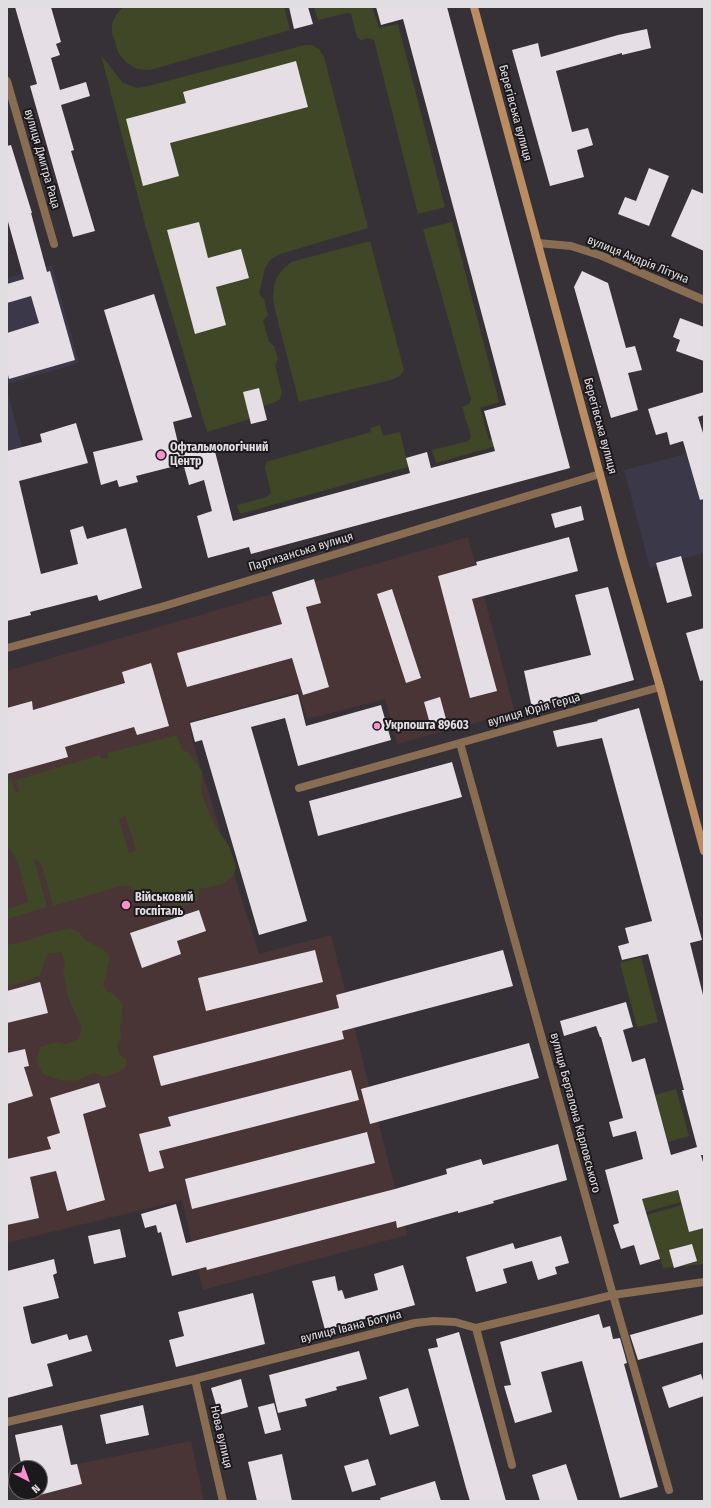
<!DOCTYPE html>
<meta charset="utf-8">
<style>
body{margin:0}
#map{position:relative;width:711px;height:1508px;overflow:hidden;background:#363136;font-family:"Fira Sans Condensed",sans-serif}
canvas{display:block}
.frame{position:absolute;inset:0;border:8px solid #e1dee1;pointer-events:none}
.north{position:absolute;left:8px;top:1460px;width:40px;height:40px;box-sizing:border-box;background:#1c191c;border:1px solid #6b686b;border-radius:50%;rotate:138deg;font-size:11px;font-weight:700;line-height:16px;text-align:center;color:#e1dee1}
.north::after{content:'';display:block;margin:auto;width:14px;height:18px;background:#f890cc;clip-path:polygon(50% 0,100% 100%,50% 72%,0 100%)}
</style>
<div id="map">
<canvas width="711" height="1508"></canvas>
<div class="frame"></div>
<div class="north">N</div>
</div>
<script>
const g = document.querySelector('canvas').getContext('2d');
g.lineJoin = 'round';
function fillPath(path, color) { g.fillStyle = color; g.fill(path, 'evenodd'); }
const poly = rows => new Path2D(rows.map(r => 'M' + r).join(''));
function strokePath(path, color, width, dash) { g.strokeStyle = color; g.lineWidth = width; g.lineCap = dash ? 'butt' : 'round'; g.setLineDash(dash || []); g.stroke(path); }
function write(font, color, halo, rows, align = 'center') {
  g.font = font + ' "Fira Sans Condensed",sans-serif'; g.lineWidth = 4; g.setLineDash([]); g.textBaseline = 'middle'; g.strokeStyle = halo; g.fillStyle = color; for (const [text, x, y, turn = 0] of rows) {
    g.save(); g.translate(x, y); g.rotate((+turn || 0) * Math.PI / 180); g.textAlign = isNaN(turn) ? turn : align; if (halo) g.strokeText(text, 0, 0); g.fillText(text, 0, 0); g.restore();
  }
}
fillPath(poly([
 [52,265,79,363,7,384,7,278],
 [7,390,22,447,7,451],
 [704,449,704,553,650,568,624,470]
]), '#3a3849');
fillPath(poly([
 [468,537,515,712,397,744,385,699,307,719,299,692,189,722,193,743,259,954,331,935,407,1235,203,1290,182,1200,7,1243,7,671],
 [191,1441,204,1501,29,1501,28,1498,82,1484,77,1464]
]), '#493436');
fillPath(poly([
 [123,7,284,7,290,30,150,70,137,69,127,63,119,54,112,33,112,24,116,15],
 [314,7,372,7,379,28,398,24,445,207,418,214,374,40,368,38,361,40,357,37,351,14,347,13,318,20],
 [305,45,312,45,319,49,324,57,368,228,280,254,270,260,265,268,259,294,264,299,268,315,263,321,269,342,274,346,278,360,275,366,282,392,280,399,275,402,263,406,259,388,244,392,250,419,207,432,146,228,101,55,123,83,137,88,148,86],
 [452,222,499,402,480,408,489,440,509,436,511,442,436,463,432,450,469,441,471,436,462,407,469,404,471,400,423,229],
 [370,241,404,370,400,376,391,380,299,402,275,310,273,298,274,285,277,277,284,268,291,262],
 [380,425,383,436,400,432,408,467,240,514,237,505,267,497,271,493,265,468,266,462,371,432,370,428],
 [177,735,182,750,188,752,202,772,201,794,216,827,229,846,236,866,234,875,223,884,200,889,198,900,184,906,170,903,156,903,148,904,135,896,131,887,121,886,53,906,41,863,34,859,47,907,7,919,7,909,28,902,18,862,7,845,7,780,11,779,14,791,19,792,16,780,100,755,101,759,108,758,107,753],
 [125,815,136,850,129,853,119,820],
 [70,928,79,932,85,940,102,949,109,954,109,961,106,975,103,985,107,991,114,994,123,1005,120,1029,121,1038,117,1046,120,1055,127,1060,126,1067,118,1072,104,1077,94,1073,75,1081,60,1080,43,1074,36,1062,40,1047,56,1042,66,1044,79,1039,82,1027,72,1007,67,993,63,970,65,963,61,952,47,954,40,975,27,981,7,986,7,945,27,941,39,936],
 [641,957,658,1022,637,1027,620,963],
 [676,1089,689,1136,668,1142,655,1095],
 [667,1156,681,1202,635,1215,631,1202,658,1195],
 [682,1205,689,1232,704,1228,704,1264,663,1268,647,1215]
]), '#404727');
fillPath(poly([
 [15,7,51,7,61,42,56,44,60,55,51,58,60,90,86,82,90,96,61,105,74,150,71,151,95,231,73,237,30,86,37,84],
 [289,7,308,7,313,24,294,29],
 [376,7,447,7,570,468,251,554,249,547,208,558,197,516,212,511,204,480,189,485,180,452,213,444,233,521,410,473,406,458,427,452,431,468,495,451,484,411,506,405,403,19,381,25],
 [647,29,651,48,622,55,622,53,556,71,572,132,588,128,593,145,577,150,584,177,550,186,512,50,538,43,541,57,618,35],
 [296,61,308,107,170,143,179,176,143,186,126,119,186,103,183,92],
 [11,145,32,213,31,213,47,272,50,271,55,289,75,360,9,379,7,371,7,333,39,323,31,296,7,303,7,284,24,279,7,218,7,146],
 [649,168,669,176,649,226,618,214,625,197,636,201],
 [692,189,704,194,704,251,671,236],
 [199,222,208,258,241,249,249,278,216,287,226,325,195,334,167,230],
 [582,271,608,283,626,348,635,346,642,370,628,373,638,410,611,418,574,287],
 [154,294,192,417,173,422,183,464,136,476,138,482,119,487,117,480,101,485,93,452,143,440,104,310],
 [680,318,704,327,704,361,676,351,680,340,673,337],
 [259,388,267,420,251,424,243,392],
 [704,392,704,415,698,417,704,436,704,499,700,500,683,441,670,445,667,432,656,435,648,409],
 [76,423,88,463,19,481,41,574,78,564,70,530,83,526,87,539,126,528,142,588,99,601,97,595,30,612,31,615,7,621,7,451,42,442,40,434],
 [581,506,584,520,555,528,551,514],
 [569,537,578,571,472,599,497,691,470,698,438,576,477,565,476,562],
 [681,556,692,596,667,603,656,563],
 [314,579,321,603,306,607,329,687,303,695,292,658,187,687,177,653,282,624,272,592],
 [608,587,634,680,532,708,524,671,591,655,575,595],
 [392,589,421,678,406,683,377,594],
 [704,628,704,680,700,681,686,633],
 [151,663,169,726,137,735,134,727,65,747,68,757,7,774,7,708,32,701,33,710,125,683,122,672],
 [298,694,306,726,381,705,391,740,298,766,285,718,251,727,307,921,259,935,202,740,195,742,190,723],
 [440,697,446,719,430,724,424,702],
 [639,708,702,940,690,943,704,999,704,1155,701,1155,704,1166,704,1228,689,1232,678,1190,642,1199,660,1259,640,1265,634,1245,621,1249,613,1225,619,1223,605,1170,643,1159,636,1131,613,1137,609,1122,623,1118,601,1037,600,1037,596,1026,564,1036,560,1021,626,1002,633,1027,623,1030,632,1062,645,1058,671,1155,697,1147,682,1090,684,1090,648,954,622,960,618,946,629,943,625,928,652,921,602,738,557,747,553,731,598,721,597,720],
 [452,762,462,797,318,836,309,801],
 [199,910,206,931,177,941,181,954,142,968,130,933],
 [315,950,323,982,206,1011,198,978],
 [503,950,513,986,342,1031,344,1039,161,1086,153,1056,339,1008,336,995],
 [40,982,48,1013,7,1023,7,991],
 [529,1043,539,1078,370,1124,361,1089],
 [25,1049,29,1066,24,1067,33,1096,7,1104,7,1053],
 [351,1070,359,1100,159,1151,164,1168,149,1172,139,1134,171,1126,168,1117],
 [99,1083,106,1107,83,1114,105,1200,67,1211,56,1171,30,1177,39,1218,7,1225,7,1159,51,1149,47,1137,60,1133,50,1098],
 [367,1132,375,1163,192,1209,185,1179],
 [558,1144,567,1180,493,1201,494,1203,458,1213,458,1211,397,1228,396,1221,207,1270,206,1267,172,1276,161,1232,158,1233,156,1225,145,1228,141,1214,176,1204,186,1243,395,1189,447,1174,446,1169,481,1159,483,1165],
 [120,1229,126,1257,94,1264,88,1236],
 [561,1236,569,1263,555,1267,557,1274,538,1280,532,1261,503,1269,507,1283,476,1292,466,1257,513,1243,515,1249],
 [692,1244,697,1261,674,1268,669,1250],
 [54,1259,57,1273,53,1275,59,1298,23,1307,31,1343,33,1344,67,1334,69,1340,87,1335,92,1351,47,1364,53,1386,7,1398,7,1271],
 [403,1265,415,1305,325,1330,312,1281,335,1276,338,1291,342,1290,345,1299,378,1290,374,1274],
 [253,1293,265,1344,176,1367,169,1340,184,1336,178,1312],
 [599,1314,603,1328,610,1326,613,1339,620,1338,627,1363,624,1364,658,1487,620,1498,582,1361,541,1372,552,1412,515,1423,504,1386,511,1385,500,1342],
 [704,1314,704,1342,638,1360,630,1335],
 [459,1332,506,1501,470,1501,466,1488,428,1349,438,1347,436,1339],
 [359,1351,367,1379,336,1387,337,1390,305,1399,307,1406,278,1413,269,1375],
 [701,1374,704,1384,704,1396,669,1408,662,1387],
 [241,1379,248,1407,219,1415,211,1388],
 [408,1388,419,1426,390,1435,379,1397],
 [274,1403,281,1430,265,1434,258,1407],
 [143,1405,149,1435,106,1444,100,1415],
 [62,1425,71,1465,77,1464,82,1484,28,1498,27,1492,40,1492,40,1468,22,1468,15,1435],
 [282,1454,292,1501,257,1501,248,1462],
 [368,1459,376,1485,352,1492,344,1466],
 [566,1464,578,1501,540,1501,532,1475],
 [435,1481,441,1501,381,1501,380,1498]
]), '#e5dee5');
strokePath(poly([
 [7,81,54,244],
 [538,243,571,246,602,256,704,300],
 [7,648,161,607,600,474],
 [460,743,613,1295,669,1490],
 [299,788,660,687],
 [476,1328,512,1465],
 [195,1379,223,1501],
 [7,1422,195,1379,415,1323,434,1321,455,1322,476,1328,613,1295,704,1282]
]), '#896d52', 8);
strokePath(poly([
 [474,7,622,556,660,687,704,851]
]), '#b98d61', 8);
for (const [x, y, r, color] of [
 [161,455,5,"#f890cc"],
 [377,726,4,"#f890cc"],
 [126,905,5,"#f890cc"]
]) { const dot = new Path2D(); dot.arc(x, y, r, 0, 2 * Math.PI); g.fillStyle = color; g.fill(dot); strokePath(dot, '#1c191c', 1.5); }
write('12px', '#e1dee1', '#1c191c', [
 ["Берегівська вулиця",515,113,75],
 ["вулиця Дмитра Раца",42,159,74],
 ["вулиця Андрія Літуна",638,260,22],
 ["Берегівська вулиця",600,426,75],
 ["Партизанська вулиця",301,552,-17],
 ["вулиця Юрія Герца",534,710,-16],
 ["вулиця Берталона Карловського",575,1113,75],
 ["вулиця Івана Богуна",351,1327,-14],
 ["Нова вулиця",221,1437,77]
]);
write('bold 12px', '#e1dee1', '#1c191c', [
 ["Офтальмологічний",170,448],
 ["Центр",170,462],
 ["Укрпошта 89603",385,726],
 ["Військовий",135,898],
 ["госпіталь",135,912]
], 'left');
</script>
